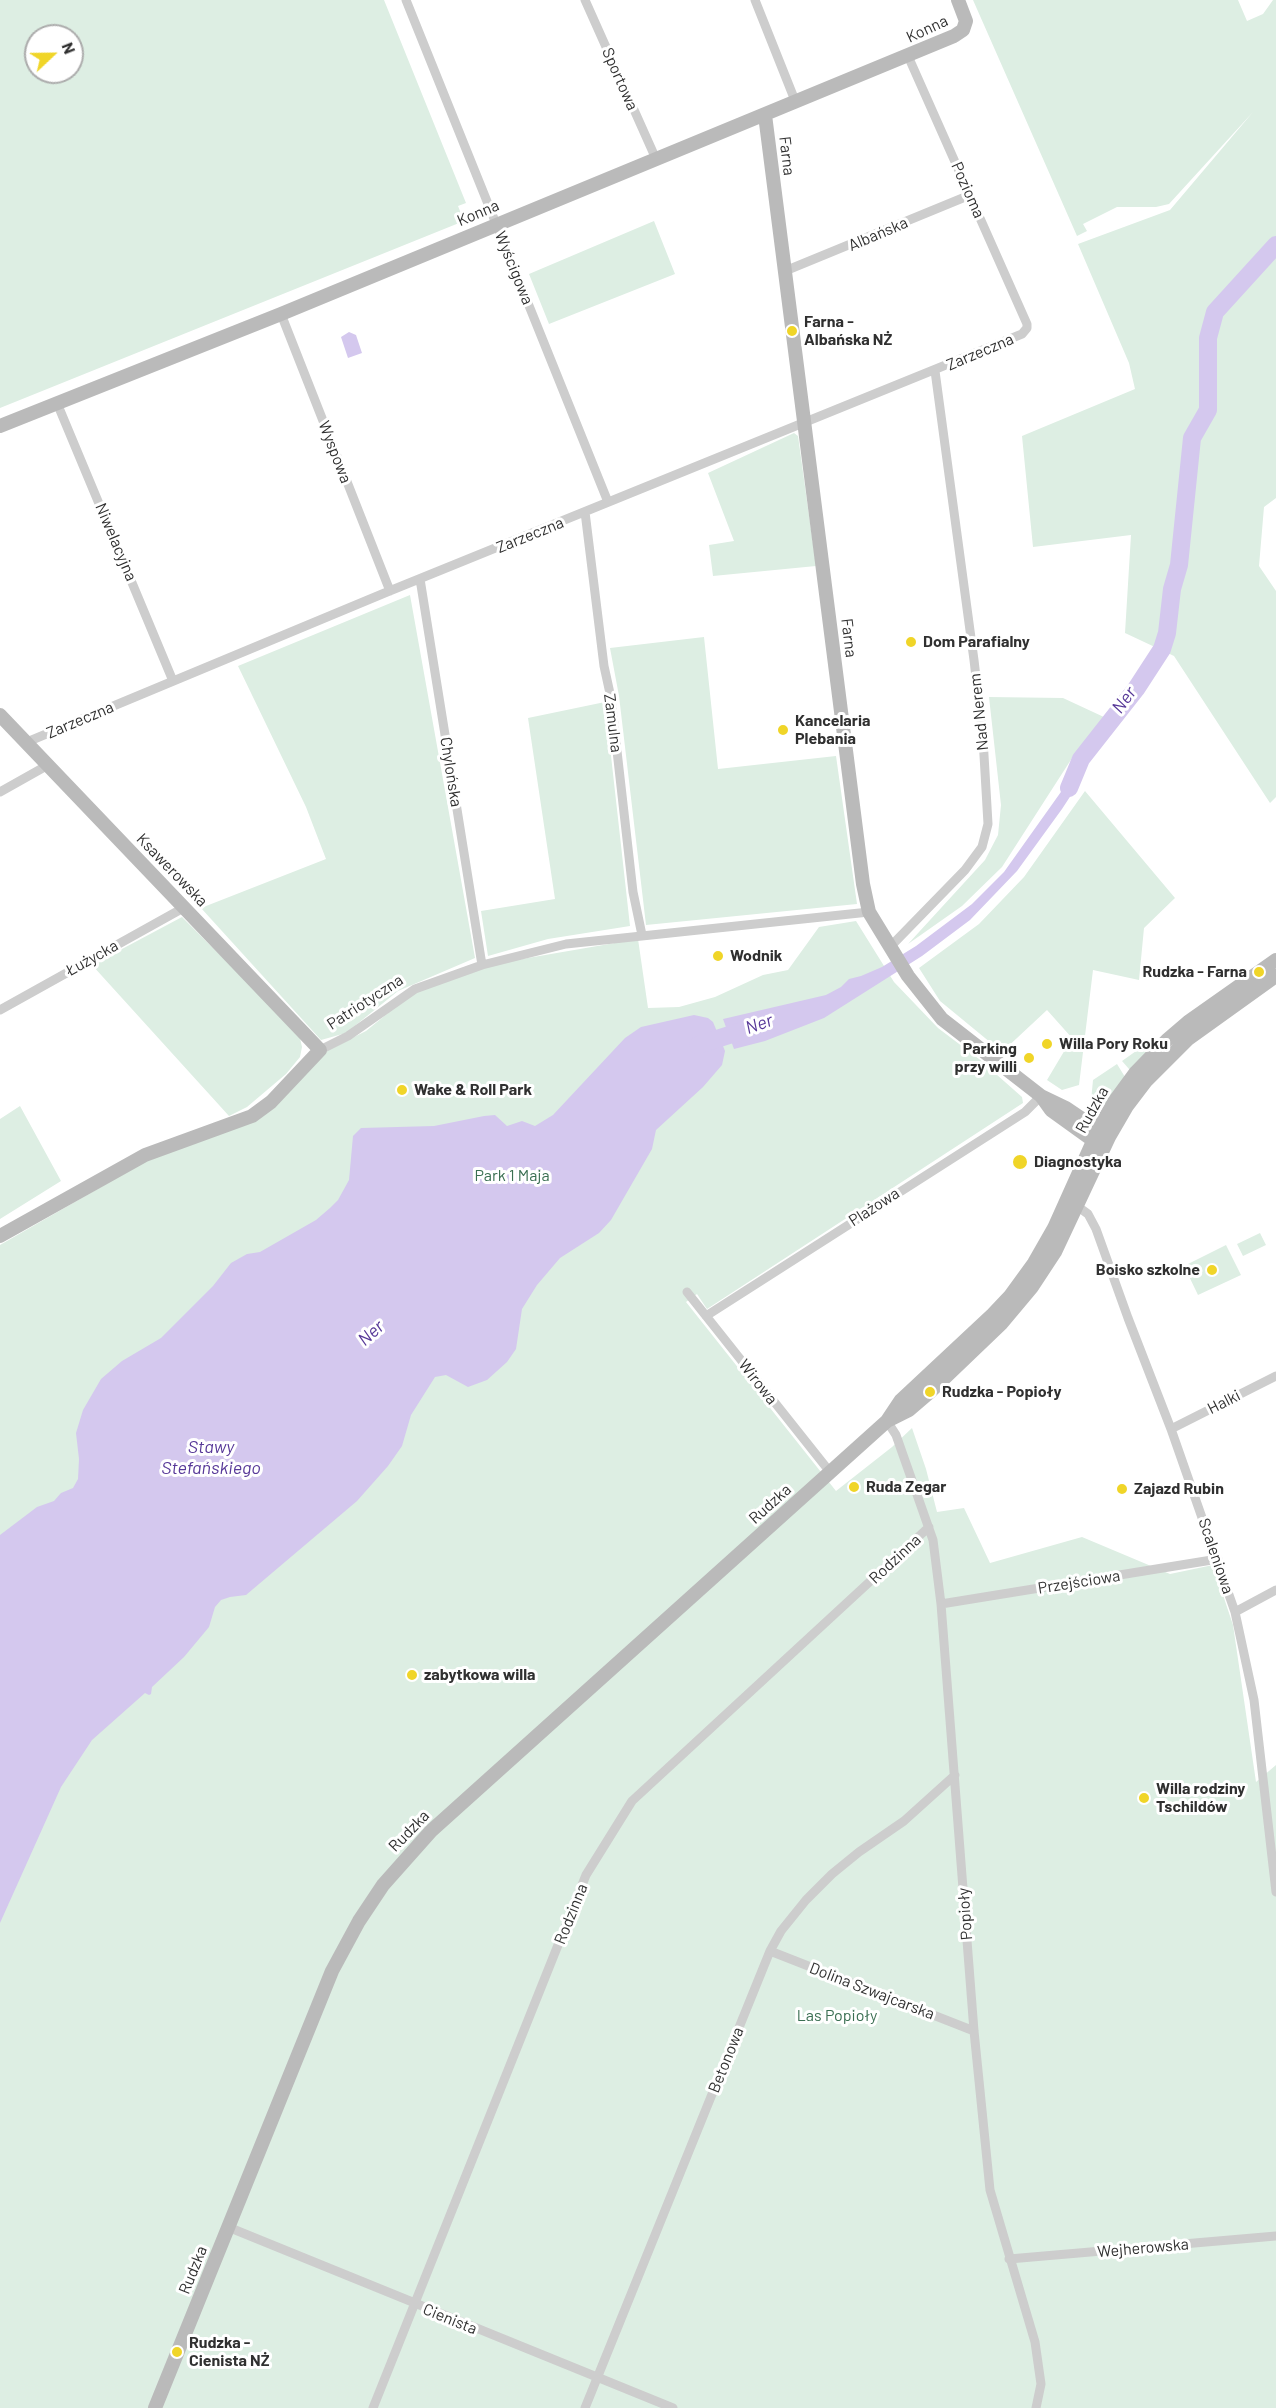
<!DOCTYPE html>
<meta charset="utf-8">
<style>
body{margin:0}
#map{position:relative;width:1276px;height:2408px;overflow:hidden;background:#fff;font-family:Barlow,sans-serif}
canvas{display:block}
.north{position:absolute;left:24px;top:24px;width:60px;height:60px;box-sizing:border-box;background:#fff;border:2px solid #acacac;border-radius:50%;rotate:68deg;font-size:16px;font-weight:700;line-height:24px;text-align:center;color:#303030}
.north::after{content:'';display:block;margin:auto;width:21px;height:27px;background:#f0d528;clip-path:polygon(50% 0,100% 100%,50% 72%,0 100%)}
</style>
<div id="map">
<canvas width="1276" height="2408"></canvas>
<div class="north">N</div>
</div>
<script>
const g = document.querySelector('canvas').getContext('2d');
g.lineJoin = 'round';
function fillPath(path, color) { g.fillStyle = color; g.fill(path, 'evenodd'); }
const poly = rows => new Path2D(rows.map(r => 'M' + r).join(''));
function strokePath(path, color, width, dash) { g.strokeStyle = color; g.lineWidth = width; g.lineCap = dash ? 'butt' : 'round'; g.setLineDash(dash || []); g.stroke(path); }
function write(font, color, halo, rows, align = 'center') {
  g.font = font + ' Barlow,sans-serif'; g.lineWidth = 6; g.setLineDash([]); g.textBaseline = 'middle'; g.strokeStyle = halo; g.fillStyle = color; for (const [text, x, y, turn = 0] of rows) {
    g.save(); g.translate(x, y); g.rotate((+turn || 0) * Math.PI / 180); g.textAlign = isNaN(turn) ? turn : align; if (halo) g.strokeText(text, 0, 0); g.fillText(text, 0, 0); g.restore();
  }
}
fillPath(poly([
 [0,0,384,0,466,203,458,206,464,221,0,408],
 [36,36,72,36,72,72,36,72],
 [973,0,1238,0,1247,21,1263,14,1273,0,1276,0,1276,498,1264,507,1259,566,1276,591,1276,797,1270,803,1174,656,1125,633,1131,535,1033,547,1022,436,1135,389,1129,363,1078,244,1170,210,1253,112,1169,204,1156,207,1117,207,1083,224,1087,231,1077,236],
 [654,221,675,274,549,324,529,274],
 [794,433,798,436,816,566,713,576,709,545,734,541,708,473],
 [410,595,475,958,398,991,346,1033,321,1040,201,908,326,859,306,807,238,666],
 [704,637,718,769,836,756,857,904,646,925,619,696,610,648],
 [989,697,1063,698,1106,718,1074,755,1002,867,962,906,908,944,985,860,998,835,1001,805],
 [605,702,630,926,548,939,488,956,481,911,555,899,528,718],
 [1085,791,1175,898,1144,928,1139,980,1093,970,1079,1085,1062,1090,1047,1080,1072,1038,1047,1010,1002,1052,940,1001,919,968,979,924,1024,877],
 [182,917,299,1034,302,1047,300,1057,286,1074,247,1107,229,1116,92,965],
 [856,921,894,982,938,1028,979,1059,1022,1097,1023,1103,707,1309,697,1294,686,1302,836,1491,892,1447,912,1428,926,1469,937,1512,964,1508,990,1563,1082,1537,1170,1574,1213,1565,1233,1625,1256,1782,1276,1765,1276,2408,0,2408,0,1245,162,1152,252,1122,328,1050,366,1031,410,995,493,964,638,939,648,1008,679,1007,715,997,763,975,788,970,819,927],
 [1153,1039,1154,1044,1132,1070,1129,1069,1122,1061],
 [1117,1064,1125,1077,1106,1105,1090,1112,1093,1080],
 [20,1106,61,1181,0,1219,0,1119],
 [1260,1233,1266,1245,1243,1256,1237,1244],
 [1226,1245,1241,1275,1198,1295,1184,1266]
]), '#ddeee3');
fillPath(poly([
 [349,332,356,335,362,353,348,358,341,337],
 [1077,766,1083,771,1077,786,1062,809,1017,871,970,920,922,956,824,1018,765,1041,734,1049,723,1019,826,995,841,987,849,979,861,976,882,967,916,946,972,904,1004,872,1068,782],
 [694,1015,708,1018,713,1022,725,1051,722,1065,703,1087,656,1130,652,1149,611,1220,599,1233,560,1258,537,1285,522,1309,516,1349,507,1362,487,1380,468,1387,446,1375,435,1377,411,1415,402,1446,388,1466,357,1501,246,1595,230,1597,221,1600,215,1607,209,1627,184,1657,152,1687,151,1694,149,1695,145,1693,92,1740,61,1787,0,1923,0,1535,37,1507,54,1501,61,1493,73,1488,78,1479,79,1459,76,1433,83,1410,101,1379,122,1361,161,1338,213,1286,231,1263,247,1254,260,1252,316,1220,330,1208,338,1200,349,1180,353,1136,361,1128,434,1126,484,1116,495,1115,507,1126,522,1121,535,1126,553,1115,625,1038,641,1027]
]), '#d4c8ee');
strokePath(poly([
 [1069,788,1081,759,1136,689,1162,649,1167,633,1172,589,1179,565,1192,438,1208,410,1208,338,1215,312,1276,245],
 [698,1045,751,1028]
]), '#d4c8ee', 18);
strokePath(poly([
 [406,0,608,502],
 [585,0,656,159],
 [755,0,796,103],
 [785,271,970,195],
 [281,314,390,591],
 [57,403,173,681],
 [585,512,604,666,611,698,633,892,642,935],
 [420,579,482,965],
 [27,742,387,592,1022,334,1027,328,1027,324,908,56],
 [0,792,48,765],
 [890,947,965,870,982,847,988,824,983,738,974,660,935,371],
 [0,1010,185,907],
 [320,1050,348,1036,415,989,482,965,566,944,869,912],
 [1077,1206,1088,1214,1096,1229,1128,1318,1171,1429,1235,1612,1254,1700,1276,1892],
 [687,1292,830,1472],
 [706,1316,1025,1112,1041,1096],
 [887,1421,896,1435,933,1540,941,1604,974,2031,990,2190,1035,2342,1041,2384,1036,2408],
 [1171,1429,1276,1376],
 [941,1604,1218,1559],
 [1235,1612,1276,1590],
 [770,1951,974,2031],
 [228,2227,673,2408],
 [1009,2259,1276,2236],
 [373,2408,586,1875,632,1801,929,1527],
 [585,2408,770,1951,781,1931,806,1900,832,1874,859,1852,904,1821,955,1775]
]), '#cdcdcd', 9);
strokePath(poly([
 [765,115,863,884,869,912,908,976,942,1019,1041,1096,1066,1108,1109,1137],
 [0,426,281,314,954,36,963,30,966,21,958,0],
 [0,715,320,1050,271,1102,252,1116,145,1155,0,1236],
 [1041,1096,1051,1110,1101,1146],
 [889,1420,909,1410,930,1392,1001,1324,1032,1287,1055,1252,1109,1137,1127,1106,1146,1081,1188,1039,1276,976],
 [155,2408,332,1971,359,1921,383,1885,431,1831,887,1421,901,1400,993,1314,1010,1296,1034,1263,1054,1228,1098,1130,1114,1102,1136,1072,1167,1040,1188,1022,1276,960]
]), '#bababa', 14);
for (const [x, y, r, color] of [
 [792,331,6,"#f0d528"],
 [911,642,6,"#f0d528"],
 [783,730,6,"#f0d528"],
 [718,956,6,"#f0d528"],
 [1259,972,6,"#f0d528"],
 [1047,1044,6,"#f0d528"],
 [1029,1058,6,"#f0d528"],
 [402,1090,6,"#f0d528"],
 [1020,1162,8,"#f0d528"],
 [1212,1270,6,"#f0d528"],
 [930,1392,6,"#f0d528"],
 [854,1487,6,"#f0d528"],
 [1122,1489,6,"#f0d528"],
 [412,1675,6,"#f0d528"],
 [1144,1798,6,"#f0d528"],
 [177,2352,6,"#f0d528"]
]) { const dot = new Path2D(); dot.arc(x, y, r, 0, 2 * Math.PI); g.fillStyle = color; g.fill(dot); strokePath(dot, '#fff', 2); }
write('16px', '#303030', '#fff', [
 ["Konna",927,29,-25],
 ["Sportowa",620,79,66],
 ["Farna",787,156,83],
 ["Pozioma",968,190,66],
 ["Konna",478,213,-23],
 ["Albańska",878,234,-23],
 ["Wyścigowa",514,268,68],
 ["Zarzeczna",980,352,-23],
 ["Wyspowa",335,452,69],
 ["Zarzeczna",530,535,-22],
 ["Niwelacyjna",116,542,67],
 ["Farna",849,638,83],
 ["Nad Nerem",979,712,-96],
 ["Zarzeczna",80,720,-23],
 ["Zamulna",613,723,83],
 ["Chylońska",451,772,81],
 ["Ksawerowska",172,870,46],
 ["Łużycka",92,958,-29],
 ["Patriotyczna",365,1002,-33],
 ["Rudzka",1092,1110,-61],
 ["Plażowa",874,1207,-33],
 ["Wirowa",758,1382,52],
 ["Halki",1224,1402,-27],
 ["Rudzka",770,1504,-42],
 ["Scaleniowa",1216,1556,71],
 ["Rodzinna",895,1559,-43],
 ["Przejściowa",1079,1582,-9],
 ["Rudzka",409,1831,-46],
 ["Rodzinna",571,1914,-68],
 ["Popioły",965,1914,-94],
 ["Dolina Szwajcarska",872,1991,21],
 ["Betonowa",726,2060,-68],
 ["Wejherowska",1143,2248,-5],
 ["Rudzka",193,2270,-68],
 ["Cienista",450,2319,22]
]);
write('bold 16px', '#303030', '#fff', [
 ["Farna -",804,322],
 ["Albańska NŻ",804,340],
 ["Dom Parafialny",923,642],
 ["Kancelaria",795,721],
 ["Plebania",795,739],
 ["Wodnik",730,956],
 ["Rudzka - Farna",1247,972,"right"],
 ["Willa Pory Roku",1059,1044],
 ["Parking",1017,1049,"right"],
 ["przy willi",1017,1067,"right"],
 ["Wake & Roll Park",414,1090],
 ["Diagnostyka",1034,1162],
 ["Boisko szkolne",1200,1270,"right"],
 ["Rudzka - Popioły",942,1392],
 ["Ruda Zegar",866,1487],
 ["Zajazd Rubin",1134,1489],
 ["zabytkowa willa",424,1675],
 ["Willa rodziny",1156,1789],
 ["Tschildów",1156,1807],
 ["Rudzka -",189,2343],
 ["Cienista NŻ",189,2361]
], 'left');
write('16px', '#3a6f52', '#fff', [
 ["Park 1 Maja",512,1176],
 ["Las Popioły",837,2016]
]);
write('italic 18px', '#573898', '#fff', [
 ["Ner",1124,700,-54],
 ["Ner",759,1024,-19],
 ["Ner",371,1333,-42],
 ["Stawy",211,1447],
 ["Stefańskiego",211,1468]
]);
</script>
